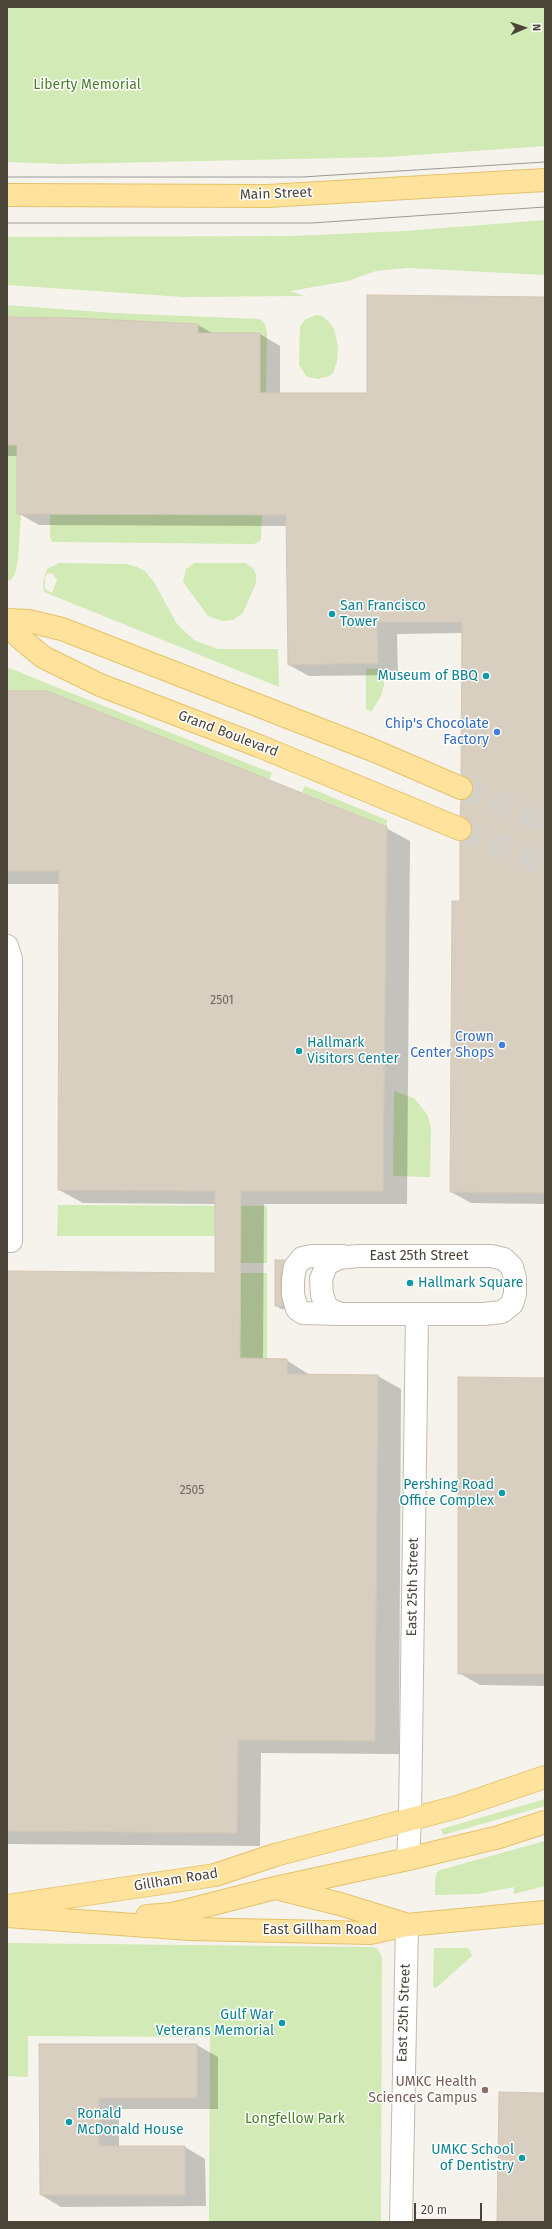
<!DOCTYPE html>
<style>
body{margin:0}
#map{position:relative;width:552px;height:2229px;overflow:hidden;background:#f6f3ec;font-family:"Fira Sans",sans-serif}
canvas{display:block}
.frame{position:absolute;inset:0;border:8px solid #4b4439;pointer-events:none}
.north{position:absolute;left:504px;top:8px;width:40px;height:40px;-webkit-text-stroke:3px #fff;paint-order:stroke;rotate:88deg;font-size:11px;font-weight:700;line-height:16px;text-align:center;color:#4b4439}
.north::after{content:'';display:block;margin:auto;width:14px;height:18px;background:#4b4439;clip-path:polygon(50% 0,100% 100%,50% 72%,0 100%)}
.scale{position:absolute;left:414px;top:2203px;width:68px;height:18px;box-sizing:border-box;border:2px solid #4b4439;border-top:0;padding-left:5px;font-size:12px;line-height:14px;white-space:nowrap;color:#4b4439;-webkit-text-stroke:3px #fff;paint-order:stroke}
</style>
<div id="map">
<canvas width="552" height="2229"></canvas>
<div class="frame"></div>
<div class="north">N</div>
<div class="scale">20 m</div>
</div>
<script>
const g = document.querySelector('canvas').getContext('2d');
g.lineJoin = 'round';
function fillPath(path, color) { g.fillStyle = color; g.fill(path, 'evenodd'); }
const poly = rows => new Path2D(rows.map(r => 'M' + r).join(''));
function strokePath(path, color, width, dash) { g.strokeStyle = color; g.lineWidth = width; g.lineCap = dash ? 'butt' : 'round'; g.setLineDash(dash || []); g.stroke(path); }
function write(font, color, halo, rows, align = 'center') {
  g.font = font + ' "Fira Sans",sans-serif'; g.lineWidth = 3; g.setLineDash([]); g.textBaseline = 'middle'; g.strokeStyle = halo; g.fillStyle = color; for (const [text, x, y, turn = 0] of rows) {
    g.save(); g.translate(x, y); g.rotate((+turn || 0) * Math.PI / 180); g.textAlign = isNaN(turn) ? turn : align; if (halo) g.strokeText(text, 0, 0); g.fillText(text, 0, 0); g.restore();
  }
}
fillPath(poly([
 [7,7,545,7,545,146,388,157,62,164,7,162],
 [545,220,545,275,408,268,376,271,348,281,290,291,304,296,183,297,7,285,7,237,292,236,405,231],
 [7,305,113,313,260,319,265,324,267,332,266,391,260,396,260,334,198,333,198,324,76,318,7,317],
 [316,315,322,316,328,321,334,329,338,346,337,362,333,373,329,376,318,379,307,377,299,365,300,326,306,319],
 [7,445,17,445,17,514,21,514,18,559,15,574,10,581,7,579],
 [50,514,262,514,261,538,260,541,254,544,56,542,52,542,50,537],
 [59,563,127,564,137,567,145,571,154,582,177,624,194,640,218,649,278,649,279,687,44,592,43,582,47,569],
 [48,573,53,574,57,580,52,593,45,589,45,577],
 [194,563,245,563,252,567,256,574,256,583,243,613,233,620,222,621,208,616,183,582,186,569],
 [7,667,41,681,272,773,269,780,47,691,7,691],
 [383,668,384,685,381,696,372,711,366,710,366,669],
 [305,786,387,820,387,827,302,792],
 [394,1091,414,1098,427,1114,431,1127,430,1177,393,1176],
 [58,1205,267,1206,267,1263,240,1263,240,1236,57,1236],
 [240,1273,267,1273,267,1359,240,1358],
 [545,1799,545,1806,443,1835,441,1829],
 [545,1841,545,1886,514,1894,514,1887,478,1894,435,1895,435,1880,437,1872,440,1870],
 [7,1943,372,1947,377,1948,382,1957,381,2222,209,2222,210,2037,28,2036,28,2077,7,2076],
 [434,1948,467,1948,470,1950,472,1956,436,1988,433,1987]
]), '#d2eab5');
fillPath(poly([
 [545,298,545,1204,471,1203,451,1192,461,902,469,839,473,828,469,799,474,787,463,633,397,634,398,675,309,676,289,665,288,526,39,525,18,513,18,456,7,456,7,318,198,325,214,334,260,334,280,346,280,394,368,394],
 [7,692,386,828,410,841,407,1204,264,1204,263,1360,286,1360,310,1375,378,1376,401,1389,399,1754,261,1753,260,1846,7,1844,7,1272,216,1274,216,1204,83,1203,59,1190,60,884,7,884],
 [276,1261,285,1261,290,1264,288,1309,281,1309,276,1306],
 [545,1379,545,1686,480,1685,459,1673],
 [40,2045,197,2045,218,2057,218,2109,119,2109,119,2147,185,2147,205,2159,206,2206,61,2207,41,2195]
]), '#0003');
const building = poly([
 [367,295,545,297,545,1193,450,1192,452,901,460,901,460,841,468,839,472,828,470,821,460,816,461,800,469,798,473,787,471,780,461,774,462,622,377,622,378,663,288,665,286,515,17,514,17,445,7,445,7,317,76,318,198,324,198,333,260,333,260,393,367,393,367,295],
 [7,691,47,691,387,827,383,1191,241,1191,240,1358,287,1359,287,1374,378,1375,375,1741,238,1740,237,1833,7,1831,7,1271,215,1273,215,1191,58,1190,59,871,7,871,7,691],
 [275,1260,285,1260,280,1279,281,1295,283,1306,275,1306,275,1260],
 [458,1377,545,1378,545,1674,458,1674,458,1377],
 [39,2044,197,2044,197,2098,99,2098,99,2146,185,2146,185,2195,40,2195,39,2044],
 [499,2092,545,2093,545,2222,497,2222,499,2092]
]);
fillPath(building, '#d8cfc1');
strokePath(building, '#d3c7b4', 1);
strokePath(poly([
 [461,788,545,822],
 [460,829,545,864]
]), '#d4d0c8', 22, [22, 11]);
const minor = poly([
 [7,946,11,959,11,1241,7,1241],
 [358,1256,491,1256,504,1259,512,1267,515,1278,515,1294,512,1304,502,1312,484,1314,340,1314,327,1308,322,1295,321,1279,327,1264,339,1258,358,1256],
 [340,1314,303,1313,297,1309,293,1295,293,1279,295,1267,302,1258,312,1256,343,1256],
 [408,1859,410,1819,417,1315],
 [401,2222,407,1925]
]);
const major = poly([
 [7,195,267,196,545,180],
 [7,620,29,621,62,629,375,751,461,788],
 [7,622,20,638,43,657,100,685,259,746,460,829],
 [280,1889,340,1904,405,1924],
 [7,1906,215,1875,275,1855,457,1807,545,1777],
 [7,1916,190,1929,370,1933,407,1925,545,1912],
 [147,1916,173,1914,275,1888,408,1859,499,1837,545,1822]
]);
strokePath(minor, '#c2bbae', 24);
strokePath(major, '#e6c16a', 24);
strokePath(minor, '#fff', 22);
strokePath(major, '#ffe39c', 22);
strokePath(poly([
 [7,177,302,177,545,162],
 [7,223,312,223,545,207]
]), '#9a9a9a', 1);
for (const [x, y, r, color] of [
 [332,614,4,"#0f9aa8"],
 [486,676,4,"#0f9aa8"],
 [497,732,4,"#3f7fe0"],
 [502,1045,4,"#3f7fe0"],
 [299,1051,4,"#0f9aa8"],
 [410,1283,4,"#0f9aa8"],
 [502,1493,4,"#0f9aa8"],
 [282,2023,4,"#0f9aa8"],
 [485,2090,4,"#8d6e63"],
 [69,2122,4,"#0f9aa8"],
 [522,2158,4,"#0f9aa8"]
]) { const dot = new Path2D(); dot.arc(x, y, r, 0, 2 * Math.PI); g.fillStyle = color; g.fill(dot); strokePath(dot, '#fff', 1.5); }
write('12px', '#6e675b', null, [
 ["2501",222,1001],
 ["2505",192,1491]
]);
write('14px', '#4a7f2a', '#fff', [
 ["Liberty Memorial",87,85],
 ["Longfellow Park",295,2119]
]);
write('14px', '#4b4439', '#fff', [
 ["Main Street",276,194,-2],
 ["Grand Boulevard",228,734,21],
 ["East 25th Street",419,1256],
 ["East 25th Street",413,1587,-89],
 ["Gillham Road",176,1880,-9],
 ["East Gillham Road",320,1930],
 ["East 25th Street",404,2013,-88]
]);
write('14px', '#0d838f', '#fff', [
 ["San Francisco",340,606],
 ["Tower",340,622],
 ["Museum of BBQ",478,676,"right"],
 ["Hallmark",307,1043],
 ["Visitors Center",307,1059],
 ["Hallmark Square",418,1283],
 ["Pershing Road",494,1485,"right"],
 ["Office Complex",494,1501,"right"],
 ["Gulf War",274,2015,"right"],
 ["Veterans Memorial",274,2031,"right"],
 ["Ronald",77,2114],
 ["McDonald House",77,2130],
 ["UMKC School",514,2150,"right"],
 ["of Dentistry",514,2166,"right"]
], 'left');
write('14px', '#366cbe', '#fff', [
 ["Chip's Chocolate",489,724],
 ["Factory",489,740],
 ["Crown",494,1037],
 ["Center Shops",494,1053]
], 'right');
write('14px', '#785e54', '#fff', [
 ["UMKC Health",477,2082],
 ["Sciences Campus",477,2098]
], 'right');
</script>
